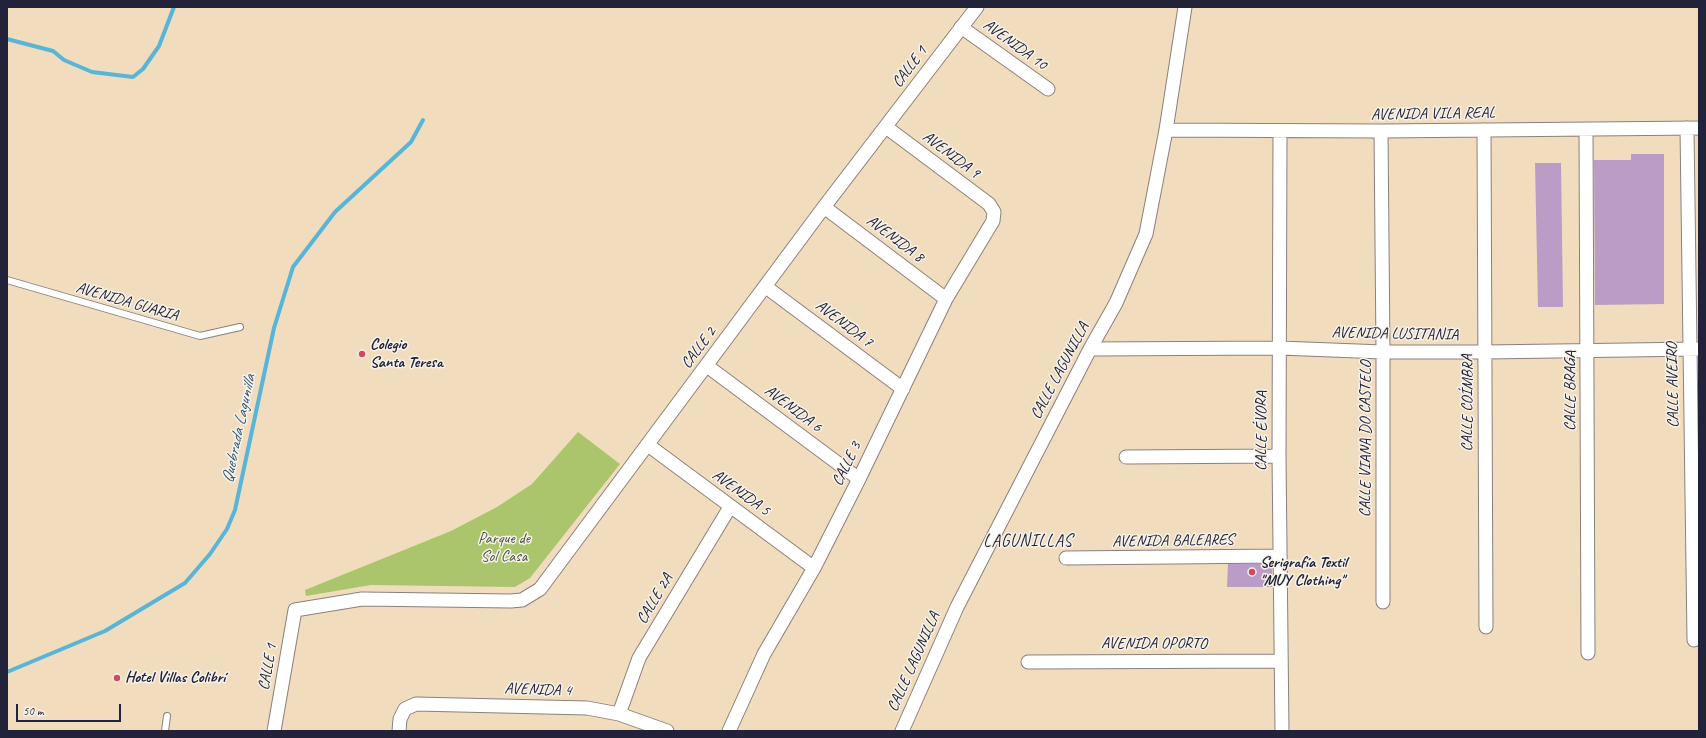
<!DOCTYPE html>
<meta charset="utf-8">
<style>
body{margin:0}
#map{position:relative;width:1706px;height:738px;overflow:hidden;background:#f1ddbe;font-family:Caveat,sans-serif}
canvas{display:block}
.frame{position:absolute;inset:0;border:8px solid #22223b;pointer-events:none}
.scale{position:absolute;left:16px;top:704px;width:105px;height:18px;box-sizing:border-box;border:2px solid #22223b;border-top:0;padding-left:5px;font-size:12px;line-height:14px;white-space:nowrap;color:#22223b;-webkit-text-stroke:3px #f7f3e8;paint-order:stroke}
</style>
<div id="map">
<canvas width="1706" height="738"></canvas>
<div class="frame"></div>
<div class="scale">50 m</div>
</div>
<script>
const g = document.querySelector('canvas').getContext('2d');
g.lineJoin = 'round';
function fillPath(path, color) { g.fillStyle = color; g.fill(path, 'evenodd'); }
const poly = rows => new Path2D(rows.map(r => 'M' + r).join(''));
function strokePath(path, color, width, dash) { g.strokeStyle = color; g.lineWidth = width; g.lineCap = dash ? 'butt' : 'round'; g.setLineDash(dash || []); g.stroke(path); }
function write(font, color, halo, rows, align = 'center') {
  g.font = font + ' Caveat,sans-serif'; g.lineWidth = 3; g.setLineDash([]); g.textBaseline = 'middle'; g.strokeStyle = halo; g.fillStyle = color; for (const [text, x, y, turn = 0] of rows) {
    g.save(); g.translate(x, y); g.rotate((+turn || 0) * Math.PI / 180); g.textAlign = isNaN(turn) ? turn : align; if (halo) g.strokeText(text, 0, 0); g.fillText(text, 0, 0); g.restore();
  }
}
fillPath(poly([
 [578,432,620,464,530,578,515,587,371,585,306,596,305,590,451,531,497,507,532,484]
]), '#aac56b');
strokePath(poly([
 [7,39,53,51,64,60,92,72,133,77,143,69,159,46,174,7],
 [7,672,105,631,185,583,210,554,227,529,235,510,274,328,293,267,335,212,411,142,423,120]
]), '#59b5d7', 4);
fillPath(poly([
 [1631,154,1664,154,1664,304,1595,305,1594,160,1631,160],
 [1535,163,1561,163,1563,307,1538,307],
 [1228,564,1272,564,1272,587,1227,587]
]), '#ba9cc7');
const lane = poly([
 [7,280,200,336,240,327],
 [165,731,167,716]
]);
const street = poly([
 [961,27,1048,89],
 [1687,128,1694,640],
 [1586,129,1588,653],
 [1166,130,1381,131,1699,128],
 [1484,130,1486,627],
 [1280,131,1279,456,1282,731],
 [1381,131,1383,352,1383,602],
 [824,207,946,299],
 [766,287,903,389],
 [1090,349,1280,348,1383,352,1485,352,1699,349],
 [707,366,859,479],
 [648,445,814,568],
 [1126,457,1279,456],
 [1066,558,1280,556],
 [1028,662,1281,661],
 [619,714,639,658,730,507],
 [274,731,295,610,362,599,511,601,522,600,540,589,824,207,977,7],
 [399,731,400,719,405,709,416,704,587,708,619,714,667,731],
 [729,731,764,654,814,568,859,479,946,299,993,221,994,212,989,204,886,127],
 [902,731,957,607,1090,349,1116,303,1146,234,1166,130,1185,7]
]);
strokePath(lane, '#8a807c', 8);
strokePath(street, '#8a807c', 15);
strokePath(lane, '#fff', 6);
strokePath(street, '#fff', 13);
for (const [x, y, r, color] of [
 [362,354,4,"#d1495b"],
 [1252,572,4,"#d1495b"],
 [117,678,4,"#d1495b"]
]) { const dot = new Path2D(); dot.arc(x, y, r, 0, 2 * Math.PI); g.fillStyle = color; g.fill(dot); strokePath(dot, '#f7f3e8', 1.5); }
write('16px', '#22223b', '#f7f3e8', [
 ["AVENIDA 10",1015,45,36],
 ["CALLE 1",910,67,-53],
 ["AVENIDA VILA REAL",1433,114,-1],
 ["AVENIDA 9",951,155,37],
 ["AVENIDA 8",895,239,37],
 ["AVENIDA GUARIA",127,302,16],
 ["AVENIDA 7",844,324,37],
 ["AVENIDA LUSITANIA",1395,334,1],
 ["CALLE 2",699,348,-53],
 ["CALLE LAGUNILLA",1060,371,-62],
 ["CALLE AVEIRO",1673,385,-91],
 ["CALLE BRAGA",1571,391,-90],
 ["CALLE COÍMBRA",1468,403,-90],
 ["AVENIDA 6",793,409,37],
 ["CALLE ÉVORA",1262,431,-90],
 ["CALLE VIANA DO CASTELO",1366,439,-90],
 ["CALLE 3",847,464,-64],
 ["AVENIDA 5",741,493,36],
 ["AVENIDA BALEARES",1173,541,-1],
 ["CALLE 2A",655,599,-59],
 ["AVENIDA OPORTO",1154,644],
 ["CALLE LAGUNILLA",914,662,-66],
 ["CALLE 1",268,667,-80],
 ["AVENIDA 4",538,690,2]
]);
write('bold 16px', '#22223b', '#f7f3e8', [
 ["Colegio",370,345],
 ["Santa Teresa",370,363],
 ["Serigrafía Textil",1260,563],
 ["\"MUY Clothing\"",1260,581],
 ["Hotel Villas Colibrí",125,678]
], 'left');
write('16px', '#4b5349', '#f7f3e8', [
 ["Parque de",504,539],
 ["Sol Casa",504,557]
]);
write('italic 17px', '#355572', '#f7f3e8', [
 ["Quebrada Lagunilla",239,429,-78]
]);
g.letterSpacing = '1px';
write('17px', '#22223b', '#f7f3e8', [
 ["LAGUNILLAS",1028,542]
]);
g.letterSpacing = '0px';
</script>
